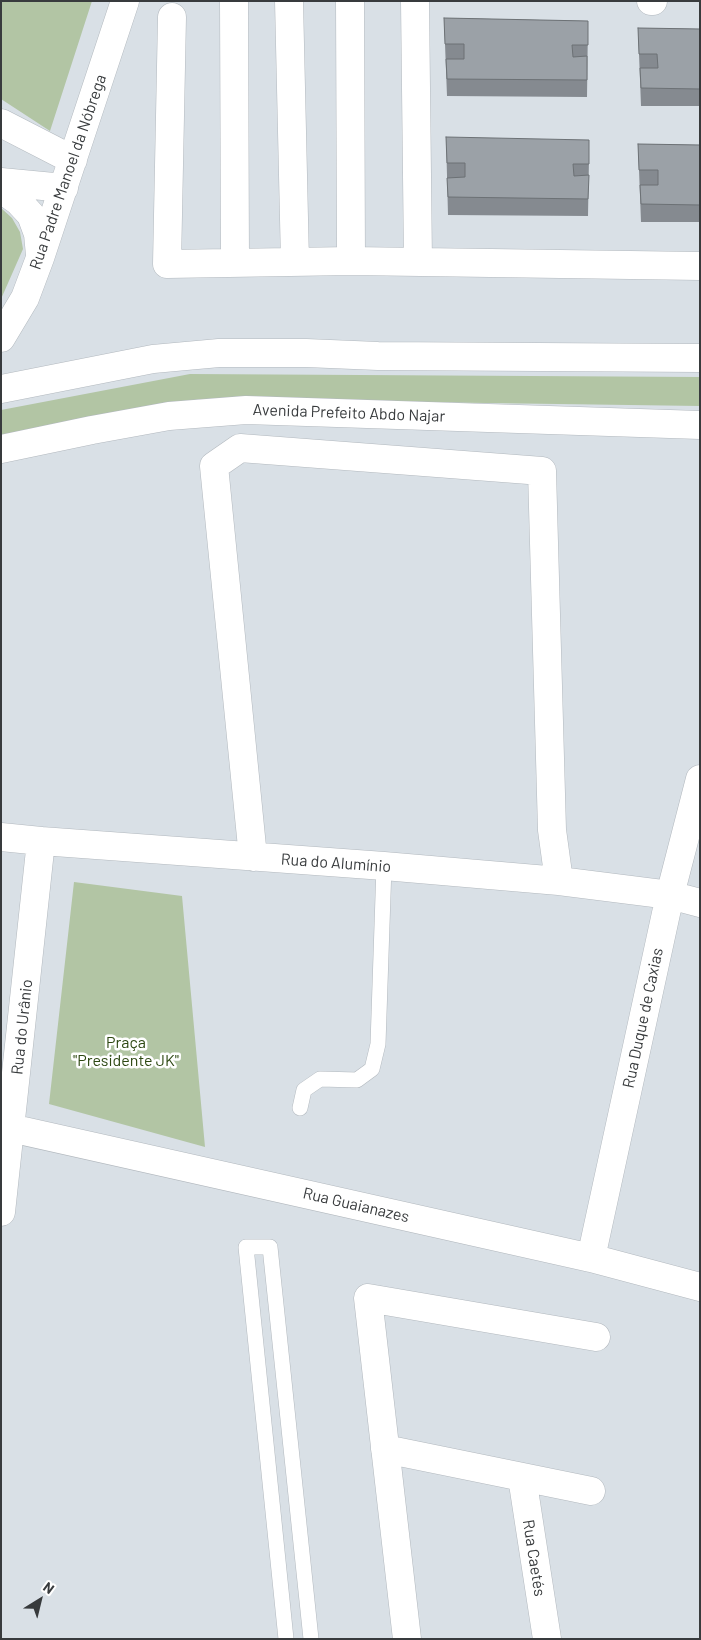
<!DOCTYPE html>
<meta charset="utf-8">
<style>
body{margin:0}
#map{position:relative;width:701px;height:1640px;overflow:hidden;background:#d9e0e6;font-family:Barlow,sans-serif}
canvas{display:block}
.frame{position:absolute;inset:0;border:2px solid #383b3d;pointer-events:none}
.north{position:absolute;left:15px;top:1575px;width:50px;height:50px;-webkit-text-stroke:4px #fff;paint-order:stroke;rotate:36deg;font-size:14px;font-weight:700;line-height:20px;text-align:center;color:#383b3d}
.north::after{content:'';display:block;margin:auto;width:18px;height:22px;background:#383b3d;clip-path:polygon(50% 0,100% 100%,50% 72%,0 100%)}
</style>
<div id="map">
<canvas width="701" height="1640"></canvas>
<div class="frame"></div>
<div class="north">N</div>
</div>
<script>
const g = document.querySelector('canvas').getContext('2d');
g.lineJoin = 'round';
function fillPath(path, color) { g.fillStyle = color; g.fill(path, 'evenodd'); }
const poly = rows => new Path2D(rows.map(r => 'M' + r).join(''));
function strokePath(path, color, width, dash) { g.strokeStyle = color; g.lineWidth = width; g.lineCap = dash ? 'butt' : 'round'; g.setLineDash(dash || []); g.stroke(path); }
function write(font, color, halo, rows, align = 'center') {
  g.font = font + ' Barlow,sans-serif'; g.lineWidth = 5; g.setLineDash([]); g.textBaseline = 'middle'; g.strokeStyle = halo; g.fillStyle = color; for (const [text, x, y, turn = 0] of rows) {
    g.save(); g.translate(x, y); g.rotate((+turn || 0) * Math.PI / 180); g.textAlign = isNaN(turn) ? turn : align; if (halo) g.strokeText(text, 0, 0); g.fillText(text, 0, 0); g.restore();
  }
}
fillPath(poly([
 [1,1,92,1,50,131,1,99],
 [1,208,12,218,20,232,23,249,1,299],
 [190,374,700,377,700,406,201,399,1,441,1,410],
 [74,882,182,896,205,1147,49,1104]
]), '#b2c5a4');
const service = poly([
 [300,1108,304,1090,320,1079,357,1080,372,1069,378,1044,384,866],
 [286,1639,246,1247,270,1247,311,1639]
]);
const minor = poly([
 [234,1,235,263],
 [289,1,295,262],
 [350,1,351,261],
 [415,1,418,262],
 [651,1,653,1],
 [172,17,167,264,351,261,700,266],
 [1,123,73,160],
 [1,182,64,188],
 [1,189,18,201,31,215,38,234,40,255],
 [1,338,25,298,40,258,125,1],
 [1,837,41,841,384,866,559,881,670,895,700,903],
 [253,857,214,466,240,448,542,471,552,830,559,881],
 [1,1126,591,1258,700,1287],
 [1,1212,41,841],
 [591,1258,670,895,700,779],
 [385,1449,591,1491],
 [522,1477,547,1639],
 [407,1639,368,1298,596,1337]
]);
const primary = poly([
 [1,389,153,359,219,353,306,353,378,356,700,358],
 [1,449,92,430,169,416,246,410,700,425]
]);
strokePath(service, '#b2b8be', 16);
strokePath(minor, '#b2b8be', 29);
strokePath(primary, '#b2b8be', 29);
strokePath(service, '#fff', 15);
strokePath(minor, '#fff', 28);
strokePath(primary, '#fff', 28);
fillPath(poly([
 [444,18,588,21,587,97,447,96],
 [638,28,700,29,700,106,641,106],
 [446,137,589,158,588,216,448,215],
 [638,144,700,145,700,222,641,222]
]), '#858a90');
const building = poly([
 [444,18,588,21,588,45,572,45,573,57,587,56,587,80,447,79,446,59,464,59,464,44,445,44,444,18],
 [638,28,700,29,700,89,641,88,640,68,658,68,657,54,639,54,638,28],
 [446,137,589,140,589,164,573,164,574,176,589,175,588,199,448,197,447,178,465,177,465,163,447,163,446,137],
 [638,144,700,145,700,205,641,204,640,185,658,185,658,170,639,170,638,144]
]);
fillPath(building, '#9ba1a7');
strokePath(building, '#6c7175', 1);
write('16px', '#383b3d', '#fff', [
 ["Rua Padre Manoel da Nóbrega",68,172,-71],
 ["Avenida Prefeito Abdo Najar",349,413,2],
 ["Rua do Alumínio",336,863,4],
 ["Rua Duque de Caxias",643,1018,-78],
 ["Rua do Urânio",22,1027,-84],
 ["Rua Guaianazes",356,1205,13],
 ["Rua Caetés",534,1558,81]
]);
write('16px', '#2d4812', '#fff', [
 ["Praça",126,1043],
 ["\"Presidente JK\"",126,1061]
]);
</script>
